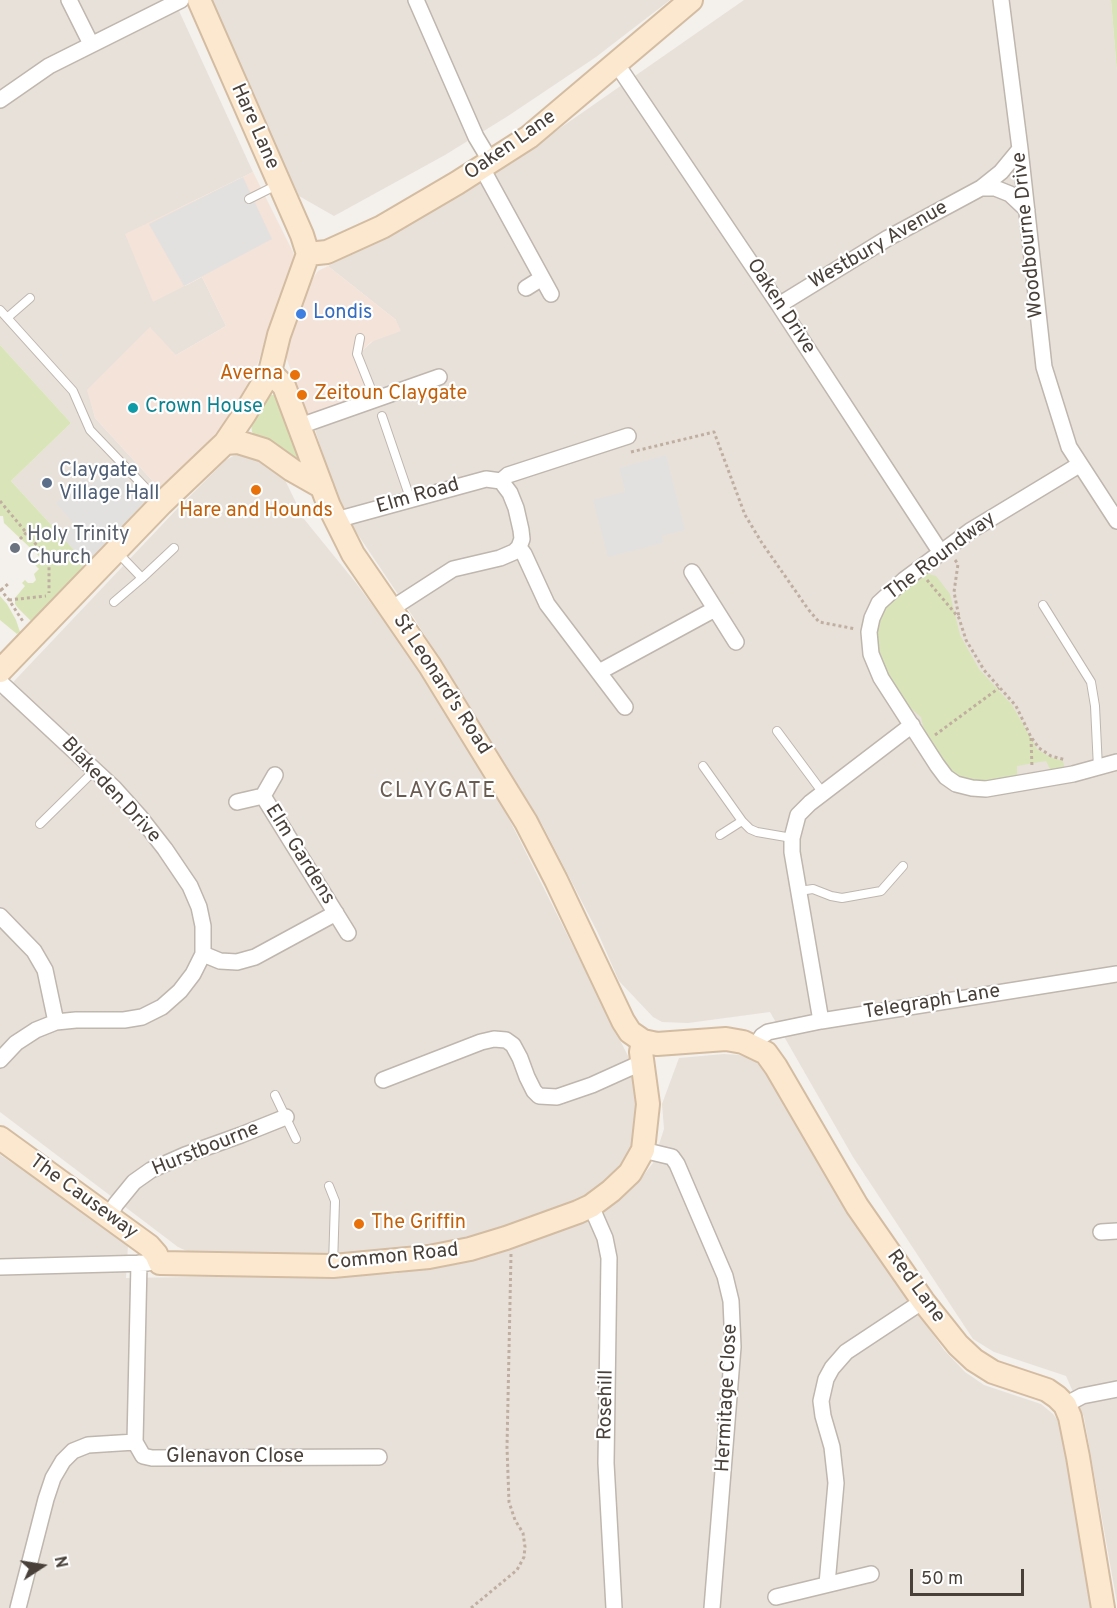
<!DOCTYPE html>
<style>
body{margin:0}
#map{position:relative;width:1117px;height:1608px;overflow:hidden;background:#f4f0eb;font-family:Overpass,sans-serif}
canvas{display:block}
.north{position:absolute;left:12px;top:1536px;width:60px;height:60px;-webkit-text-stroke:4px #fff;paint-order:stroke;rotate:78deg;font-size:16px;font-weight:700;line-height:24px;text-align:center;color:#484039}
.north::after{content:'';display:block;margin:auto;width:21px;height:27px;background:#484039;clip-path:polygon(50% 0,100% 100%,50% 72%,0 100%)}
.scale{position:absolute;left:910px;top:1569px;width:114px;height:27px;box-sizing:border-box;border:3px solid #484039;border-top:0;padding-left:8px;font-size:18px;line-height:21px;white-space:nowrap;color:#484039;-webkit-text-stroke:4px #fff;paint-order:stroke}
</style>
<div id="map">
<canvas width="1117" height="1608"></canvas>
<div class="north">N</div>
<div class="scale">50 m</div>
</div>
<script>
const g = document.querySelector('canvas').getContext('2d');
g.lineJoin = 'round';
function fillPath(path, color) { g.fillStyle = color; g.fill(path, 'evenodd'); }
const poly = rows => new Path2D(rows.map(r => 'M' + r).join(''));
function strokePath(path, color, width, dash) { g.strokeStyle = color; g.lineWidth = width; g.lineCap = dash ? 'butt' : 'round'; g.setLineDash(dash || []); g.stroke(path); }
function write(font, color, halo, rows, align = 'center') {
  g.font = font + ' Overpass,sans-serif'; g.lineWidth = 4.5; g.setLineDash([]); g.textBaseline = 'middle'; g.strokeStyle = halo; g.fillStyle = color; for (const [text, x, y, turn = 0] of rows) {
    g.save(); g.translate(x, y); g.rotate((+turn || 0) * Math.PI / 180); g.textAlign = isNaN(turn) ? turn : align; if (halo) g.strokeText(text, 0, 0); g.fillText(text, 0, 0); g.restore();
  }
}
fillPath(poly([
 [0,0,174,0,253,172,177,209,185,286,202,277,226,326,176,355,88,390,95,418,159,488,88,565,11,481,71,423,0,345],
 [211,0,670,0,596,57,508,116,445,155,334,216,299,196,271,137],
 [744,0,1111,0,1117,72,1117,1603,1084,1417,1066,1376,994,1352,973,1339,853,1157,770,1012,688,1023,662,1022,653,1017,619,981,598,933,542,824,414,618,340,508,312,420,361,352,396,320,328,266,398,231,497,172],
 [247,452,274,469,285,480,304,519,356,583,401,644,438,700,507,815,629,1058,639,1093,635,1139,617,1173,579,1203,465,1239,397,1253,332,1256,191,1253,178,1247,0,1112,0,696,177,509,226,460,237,454],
 [724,1054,739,1055,754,1060,765,1070,845,1210,944,1350,965,1372,984,1385,1041,1404,1053,1414,1062,1426,1091,1608,0,1608,0,1155,120,1233,128,1245,126,1278,392,1274,432,1268,494,1252,580,1224,612,1206,636,1185,653,1163,664,1129,662,1104,679,1058]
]), '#e8e1da');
fillPath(poly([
 [253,172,294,254,291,269,255,371,226,421,204,447,159,488,95,418,87,390,150,327,176,355,226,326,202,277,153,302,125,234],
 [328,266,396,320,401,331,371,342,361,352,378,397,309,420,285,354,305,290,318,271]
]), '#f4e3d9');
fillPath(poly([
 [1111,0,1117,0,1117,72],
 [0,345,71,423,11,481,88,565,33,623,18,608,15,604,15,598,25,586,22,583,25,580,28,583,33,583,36,580,34,574,39,569,35,565,41,558,4,523,3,516,0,516],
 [271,395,276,395,304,459,298,463,258,438,252,432,251,424],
 [925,573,936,576,950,594,960,635,979,669,1012,705,1037,749,1050,757,1063,761,1064,766,1060,771,1051,771,1046,761,1017,766,1017,776,982,783,955,776,941,762,925,735,921,717,908,706,880,664,874,635,877,620,884,610,895,596],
 [0,596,7,604,16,620,20,632,17,634,0,620]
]), '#d9e5b8');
fillPath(poly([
 [243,177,272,239,184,286,149,224],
 [666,455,685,530,662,536,663,543,608,557,593,500,625,492,619,468],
 [112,466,147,498,88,565,60,535,74,524,56,503,84,478,91,485]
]), '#e3e1df');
const lane = poly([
 [249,199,277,185],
 [0,310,73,391,90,430,160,503],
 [7,318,30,298],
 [360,338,357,354,375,399],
 [382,416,410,498],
 [117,552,142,578,174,548],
 [114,602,142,578],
 [1043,605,1091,682,1095,706,1098,768],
 [777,731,823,793],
 [703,766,742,821],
 [40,824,95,770],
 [720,835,742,821,750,829,757,832,792,838],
 [799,891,813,889,831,896,842,898,881,891,903,866],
 [275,1095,296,1139],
 [329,1186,335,1201,333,1265]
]);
const street = poly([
 [69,0,91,44],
 [416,0,476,137,491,162],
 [1001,0,1020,149,1044,367,1069,447,1117,521],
 [616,63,779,305,941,553],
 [0,100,49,66,181,0],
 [1020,149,1001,172,981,188,995,188,1010,194,1027,210],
 [482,168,551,294],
 [526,288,542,278],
 [779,305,888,238,981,188],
 [300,426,439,377],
 [1079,465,970,531,904,580,879,603,872,618,869,632,871,654,881,678,937,765,946,777,956,784,972,788,986,789,1073,774,1117,762],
 [501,481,508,475,628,436],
 [336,520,486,479,501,481,510,493,516,508,521,530,522,539,519,547,514,552,500,558,453,569,391,609],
 [519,547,524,554,547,604,625,707],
 [692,572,736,642],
 [599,672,715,609],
 [0,682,114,788,140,817,165,849,190,886,199,907,203,926,203,954,193,974,180,991,162,1007,142,1017,124,1020,76,1020,56,1022,36,1030,16,1043,0,1060],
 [263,796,348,933],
 [237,802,263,796,275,775],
 [0,916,34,951,45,970,56,1022],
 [203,954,220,961,237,962,255,957,336,913],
 [821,1021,792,852,792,838,798,815,810,803,912,725],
 [755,1047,762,1036,768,1032,821,1021,1117,974],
 [383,1080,481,1042,494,1039,506,1040,513,1045,520,1058,527,1077,534,1091,539,1096,557,1097,592,1085,643,1062],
 [643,1150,672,1157,677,1164,725,1276,731,1301,733,1347,712,1608],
 [591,1206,605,1238,609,1258,606,1463,614,1608],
 [109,1216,116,1204,134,1182,151,1170,185,1155,241,1135,286,1117],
 [1101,1232,1117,1231],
 [139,1263,135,1442,143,1456,152,1458,379,1457],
 [0,1267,148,1263],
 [1065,1405,1082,1396,1117,1389],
 [827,1584,836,1483,832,1447,823,1416,821,1401,826,1379,832,1368,846,1352,923,1301],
 [776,1597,871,1574],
 [18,1608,46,1499,53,1478,63,1461,73,1451,88,1445,135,1442]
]);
const secondary = poly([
 [199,0,302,235,308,254],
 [308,254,327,252,382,227,457,183,529,137,691,0],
 [270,372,284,386,329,506,353,554,430,666,526,822,556,880,623,1021,630,1032,643,1041,657,1044,726,1039,743,1042,766,1053,776,1067,857,1206,923,1301,958,1345,974,1360,993,1372,1047,1390,1057,1397,1065,1405,1070,1417,1078,1457,1103,1608],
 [225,443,238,442,264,450,292,470,322,487],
 [0,671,161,504,225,443,244,415,270,372,279,335,308,254],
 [0,1138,149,1246,156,1254,160,1263,333,1266,429,1257,470,1249,506,1238,578,1212,591,1206,611,1191,630,1173,643,1150,648,1104,641,1052,643,1041]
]);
strokePath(lane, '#bfb6ae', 10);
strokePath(street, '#bfb6ae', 18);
strokePath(secondary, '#d3bca1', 26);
strokePath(poly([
 [631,452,714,432,745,515,762,543,808,609,819,622,856,629],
 [0,501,49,560,49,593],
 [20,539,27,532],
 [955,560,958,564,954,592,959,617],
 [927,580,959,618,966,640,984,670,1016,706,1031,737,1039,748,1051,756,1066,760],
 [0,589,9,600,24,623],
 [1,590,8,584],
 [9,600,46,596],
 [935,735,999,688],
 [1031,738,1032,768],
 [471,1608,517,1570,524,1557,525,1547,523,1533,515,1520,509,1502,507,1447,511,1254]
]), '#c0afa1', 3, [3, 3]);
strokePath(lane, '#fff', 8);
strokePath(street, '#fff', 15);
strokePath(secondary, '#fbe8cf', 22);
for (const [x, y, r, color] of [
 [301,314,6,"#3f7fe0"],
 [295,375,6,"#e8710a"],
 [302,395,6,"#e8710a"],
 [133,408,6,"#0f9aa8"],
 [47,483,6,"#5c6f8a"],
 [256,490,6,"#e8710a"],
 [15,548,6,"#6b7280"],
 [359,1224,6,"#e8710a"]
]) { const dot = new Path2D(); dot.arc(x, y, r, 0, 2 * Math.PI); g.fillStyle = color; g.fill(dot); strokePath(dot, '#fff', 2); }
write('20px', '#484039', '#fff', [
 ["Hare Lane",254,127,66],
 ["Oaken Lane",511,146,-35],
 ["Woodbourne Drive",1029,235,-96],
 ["Westbury Avenue",879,246,-30],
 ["Oaken Drive",780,307,57],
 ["Elm Road",418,497,-16],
 ["The Roundway",941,557,-37],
 ["St Leonard's Road",441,685,57],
 ["Blakeden Drive",110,791,47],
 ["Elm Gardens",299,855,58],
 ["Telegraph Lane",932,1003,-9],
 ["Hurstbourne",206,1150,-22],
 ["The Causeway",83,1198,36],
 ["Common Road",393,1258,-6],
 ["Red Lane",915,1287,54],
 ["Hermitage Close",728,1398,-87],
 ["Rosehill",607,1405,-89],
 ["Glenavon Close",235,1458]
]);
write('20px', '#366cbe', '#fff', [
 ["Londis",313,314]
], 'left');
write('20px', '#c56008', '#fff', [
 ["Averna",283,375,"right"],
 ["Zeitoun Claygate",314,395],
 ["Hare and Hounds",256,512,"center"],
 ["The Griffin",371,1224]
], 'left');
write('20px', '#0d838f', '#fff', [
 ["Crown House",145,408]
], 'left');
write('20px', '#4e5e75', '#fff', [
 ["Claygate",59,472],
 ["Village Hall",59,495]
], 'left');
write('20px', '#5b616d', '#fff', [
 ["Holy Trinity",27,536],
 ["Church",27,559]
], 'left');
g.letterSpacing = '1.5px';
write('22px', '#6a5c51', '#fff', [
 ["CLAYGATE",438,793]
]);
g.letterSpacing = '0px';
</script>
